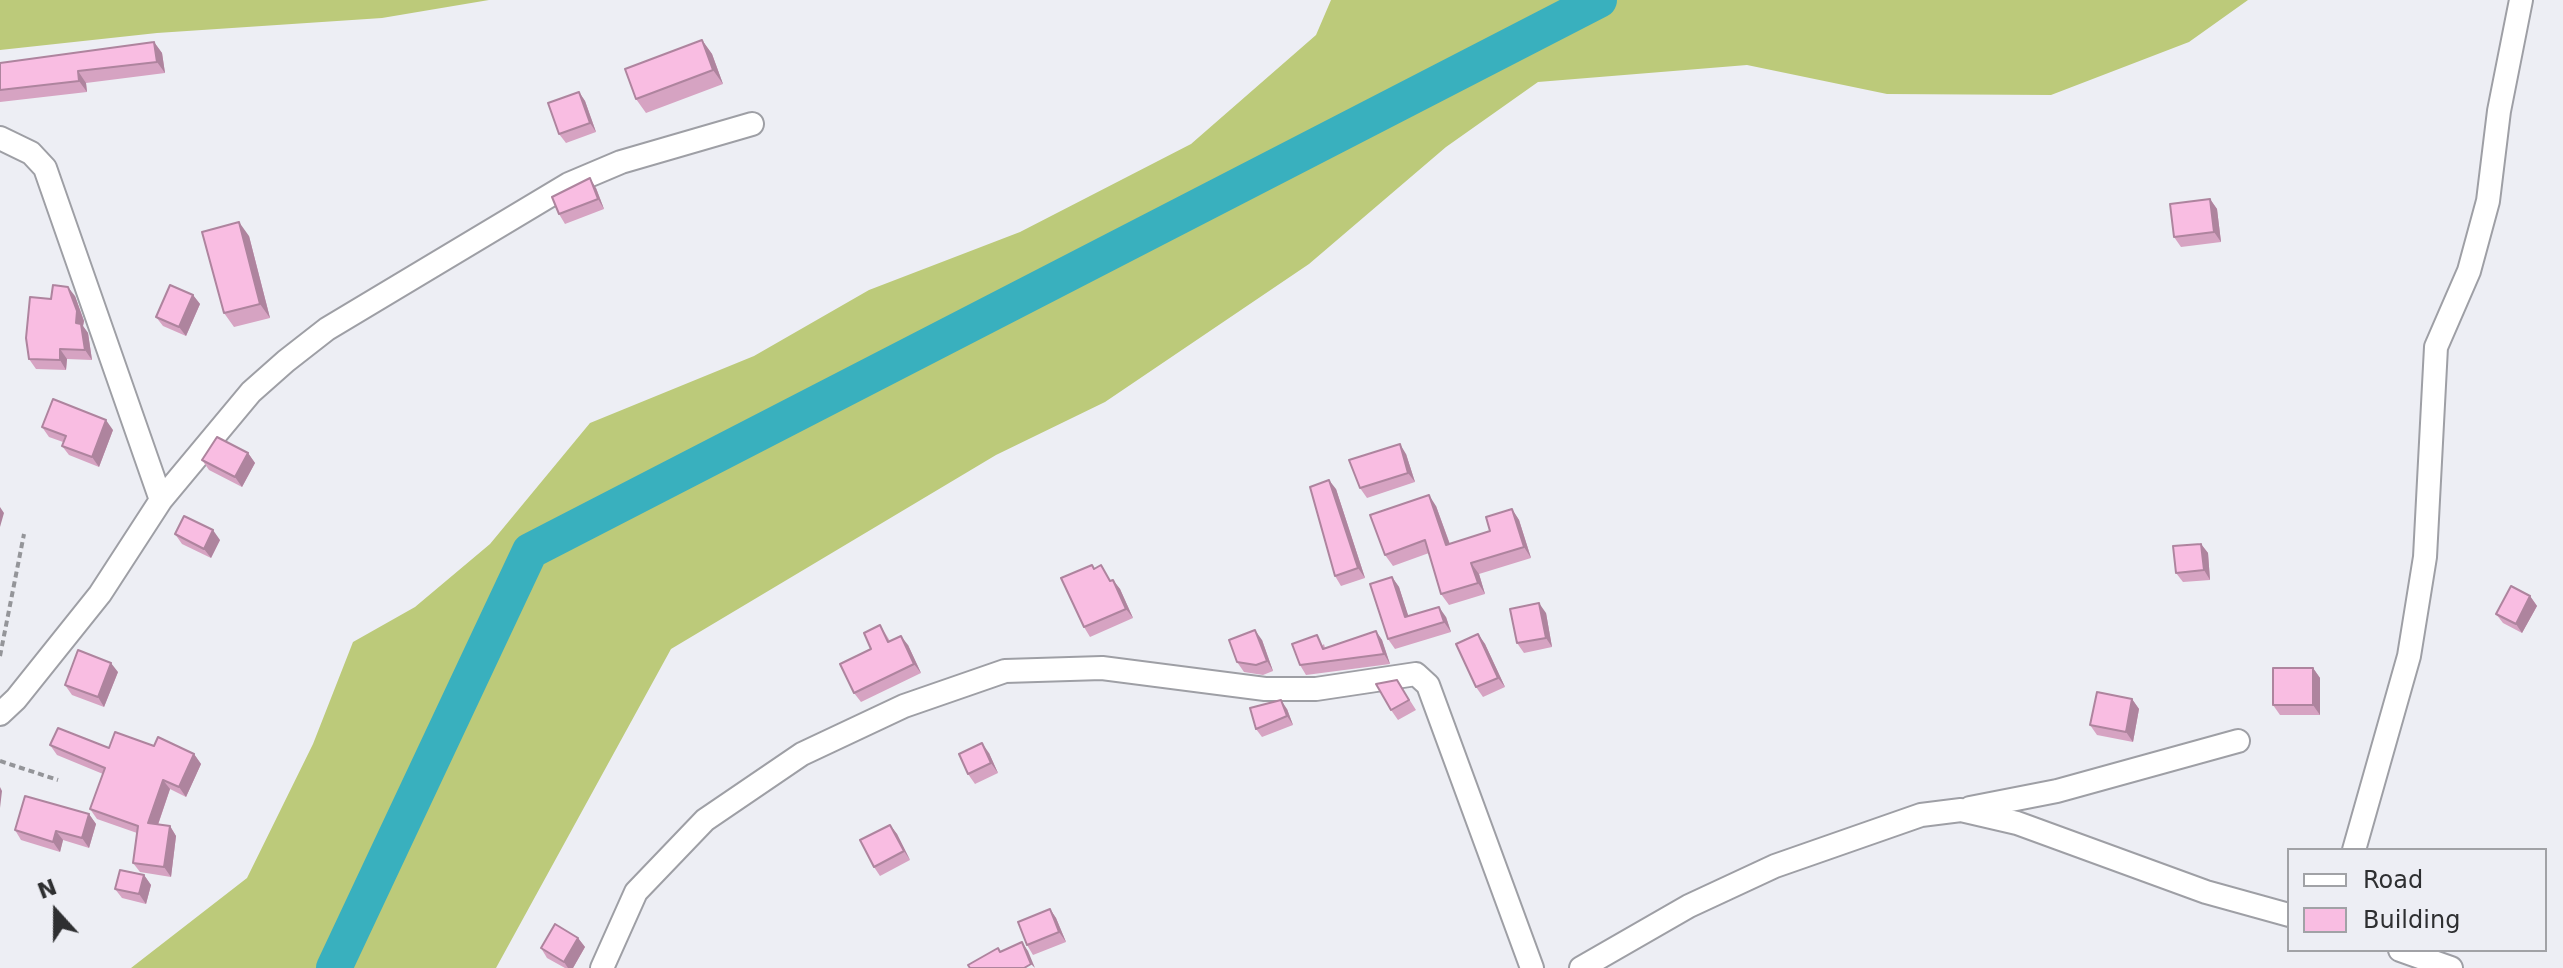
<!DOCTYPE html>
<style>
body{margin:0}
#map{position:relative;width:2563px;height:968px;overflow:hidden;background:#edeef4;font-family:"DejaVu Sans",sans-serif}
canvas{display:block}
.legend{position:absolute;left:2287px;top:848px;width:260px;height:104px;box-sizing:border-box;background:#edeef4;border:2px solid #a1a2a6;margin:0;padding:10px 14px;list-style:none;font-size:24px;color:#2e2f31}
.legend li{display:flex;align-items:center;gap:16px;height:40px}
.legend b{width:40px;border:2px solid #a1a2a6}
.north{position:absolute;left:16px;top:872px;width:80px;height:80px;-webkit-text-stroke:6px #edeef4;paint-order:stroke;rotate:339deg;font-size:22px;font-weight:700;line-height:32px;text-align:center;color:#2e2f31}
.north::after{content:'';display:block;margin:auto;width:28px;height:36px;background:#2e2f31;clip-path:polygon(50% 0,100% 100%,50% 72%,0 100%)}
</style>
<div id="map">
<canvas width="2563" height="968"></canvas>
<ul class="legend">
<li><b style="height:10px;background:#fff"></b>Road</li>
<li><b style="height:22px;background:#f9bde2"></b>Building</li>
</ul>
<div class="north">N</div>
</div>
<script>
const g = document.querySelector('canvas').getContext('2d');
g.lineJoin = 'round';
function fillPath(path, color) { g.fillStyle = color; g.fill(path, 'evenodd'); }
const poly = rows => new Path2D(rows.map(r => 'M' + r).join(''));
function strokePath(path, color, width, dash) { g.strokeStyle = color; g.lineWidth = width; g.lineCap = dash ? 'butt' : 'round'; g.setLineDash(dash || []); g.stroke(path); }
fillPath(poly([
 [0,0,489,0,382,18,157,33,0,50],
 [1331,0,2248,0,2189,42,2051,95,1887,94,1747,65,1538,82,1446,147,1309,264,1105,402,996,455,671,649,496,968,131,968,247,878,313,744,353,642,415,607,490,544,590,423,754,356,869,290,1020,232,1191,144,1316,35]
]), '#bcca7a');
strokePath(poly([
 [334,968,530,551,1599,0]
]), '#39b0be', 36);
const minor = poly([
 [0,138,31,153,45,168,161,500],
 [0,714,16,699,100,594,161,500,251,392,286,361,327,329,569,184,621,162,752,124],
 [1970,808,2057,791,2238,741],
 [2354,850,2409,656,2425,557,2436,347,2469,271,2488,201,2499,111,2521,0],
 [2400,950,2451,968],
 [602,968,636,892,705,820,802,754,904,706,1005,671,1102,668,1265,689,1316,689,1416,674,1428,685,1532,968],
 [1581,968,1689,906,1775,866,1921,815,1961,810,2017,823,2206,892,2289,915]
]);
strokePath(minor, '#9e9fa5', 26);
strokePath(poly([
 [0,656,24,534],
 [0,761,58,780]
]), '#949599', 4, [6, 4]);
strokePath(minor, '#fff', 22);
fillPath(poly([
 [702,40,712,54,723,84,646,113,636,99],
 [154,42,162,53,165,73,86,83,87,92,0,102,0,63],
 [579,92,585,101,596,132,566,143,559,134],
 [596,188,604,209,565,224,559,214],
 [2210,199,2217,209,2221,242,2181,247,2174,237],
 [249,236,270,318,234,327,224,313],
 [193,295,200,304,186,336,163,326,156,317],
 [75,296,84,321,83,326,88,333,92,360,67,359,66,370,36,369,29,359,51,299],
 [42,427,113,430,99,467,69,455,62,446,63,442,49,437],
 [248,453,255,463,242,487,209,470,202,460],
 [1406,454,1415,482,1367,498,1360,488],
 [1336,489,1365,578,1341,586,1335,576],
 [1436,506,1450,544,1490,531,1512,509,1519,520,1531,558,1479,574,1485,594,1449,605,1441,594,1429,553,1393,566,1385,555],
 [175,534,220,540,211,558,182,544],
 [2201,544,2208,553,2210,580,2183,582,2176,573],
 [1094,569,1111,581,1113,580,1120,589,1133,618,1090,637,1084,627],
 [1392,577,1399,587,1408,616,1446,617,1451,632,1395,649,1388,639],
 [2530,596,2537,606,2522,633,2503,623,2496,614],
 [1546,613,1552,647,1524,653,1517,643],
 [880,625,890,641,908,645,921,673,861,702,854,693],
 [1376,631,1382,640,1390,664,1306,675,1300,665,1324,644,1325,648],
 [1478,634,1485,644,1505,687,1483,697,1476,687],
 [1262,640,1273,671,1263,675,1244,672,1237,662],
 [2313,668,2320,678,2320,715,2280,715,2273,705],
 [118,672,104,707,72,695,65,685],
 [1397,680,1416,710,1398,720,1391,710],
 [2132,699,2139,709,2133,742,2097,735,2090,725],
 [1287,709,1293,725,1262,737,1256,729],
 [50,745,109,748,154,746,194,754,201,764,186,797,170,789,158,825,170,826,176,836,171,877,140,872,133,863,137,833,97,819,90,809,103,774,57,755],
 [989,753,998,773,975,784,968,774],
 [89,814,96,824,89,848,63,840,60,852,21,840,15,830],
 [890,825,897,834,910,860,880,876,874,867],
 [144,875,151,885,146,904,122,898,115,889],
 [1050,909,1056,918,1066,942,1033,955,1027,945],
 [578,938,585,947,573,968,565,968,547,958,541,948]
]), '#d6a3c2');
fillPath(poly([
 [702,40,712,54,723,84,713,70],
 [154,42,162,53,165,73,157,62],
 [78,71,86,83,87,92,79,81],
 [579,92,585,101,596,132,590,123],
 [590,178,596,188,604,209,598,199],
 [2210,199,2217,209,2221,242,2214,232],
 [239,222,249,236,270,318,260,304],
 [68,287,75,296,84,321,83,326,88,333,92,360,85,350,76,323],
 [193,295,200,304,186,336,179,327],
 [60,349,67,359,66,370,60,360],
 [106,420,113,430,99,467,92,457],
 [1400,444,1406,454,1415,482,1408,473],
 [248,453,255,463,242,487,235,477],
 [1329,480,1336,489,1365,578,1358,568],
 [1429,495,1436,506,1454,556,1446,545],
 [0,507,4,513,0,527],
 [1512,509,1519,520,1531,558,1524,547],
 [213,530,220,540,211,558,204,549],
 [2201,544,2208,553,2210,580,2204,570],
 [1471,563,1479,574,1485,594,1478,583],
 [1392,577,1399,587,1412,627,1405,617],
 [1113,580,1120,589,1133,618,1126,609],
 [2530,596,2537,606,2522,633,2516,624],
 [1539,603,1546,613,1552,647,1546,638],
 [1439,607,1446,617,1451,632,1444,622],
 [1255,630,1262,640,1273,671,1267,661],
 [1376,631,1382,640,1390,664,1384,654],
 [1478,634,1485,644,1505,687,1498,678],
 [901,636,908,645,921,673,914,664],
 [111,663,118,672,104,707,98,697],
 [2313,668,2320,678,2320,715,2313,705],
 [2132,699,2139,709,2133,742,2126,732],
 [1281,700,1287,709,1293,725,1287,716],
 [982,743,989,753,998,773,991,763],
 [194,754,201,764,186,797,179,787],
 [163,780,170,789,155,833,148,823],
 [0,787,2,791,0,808],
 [89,814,96,824,89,848,82,838],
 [890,825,897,834,910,860,904,851],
 [170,826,176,836,171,877,164,867],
 [56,831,63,840,60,852,53,842],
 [144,875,151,885,146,904,139,894],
 [1050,909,1056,918,1066,942,1059,932],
 [578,938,585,947,573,968,568,968,564,962],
 [1022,942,1028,951,1035,968,1031,964]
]), '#ae849e');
const building = poly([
 [702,40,713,70,636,99,625,69,702,40],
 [154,42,157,62,78,71,79,81,0,90,0,63,154,42],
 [579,92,590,123,559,134,548,103,579,92],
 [590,178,598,199,559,214,552,197,590,178],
 [2210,199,2214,232,2174,237,2170,204,2210,199],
 [239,222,260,304,224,313,202,232,239,222],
 [53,285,68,287,77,311,76,323,81,324,85,350,60,349,60,360,29,359,26,338,30,297,51,299,53,285],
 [170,285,193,295,179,327,156,317,170,285],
 [53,399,106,420,92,457,62,446,66,436,42,427,53,399],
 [217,437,248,453,235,477,202,460,217,437],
 [1400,444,1408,473,1360,488,1349,460,1400,444],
 [1329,480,1358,568,1335,576,1310,487,1329,480],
 [1429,495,1446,545,1490,531,1486,517,1512,509,1524,547,1471,563,1478,583,1441,594,1425,540,1385,555,1370,515,1429,495],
 [184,516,213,530,204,549,175,534,184,516],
 [2201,544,2204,570,2176,573,2173,546,2201,544],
 [1092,565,1094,569,1101,565,1110,581,1113,580,1126,609,1084,627,1061,578,1092,565],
 [1392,577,1405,617,1439,607,1444,622,1388,639,1370,584,1392,577],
 [2511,586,2530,596,2516,624,2496,614,2511,586],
 [1539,603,1546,638,1517,643,1510,609,1539,603],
 [880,625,888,642,901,636,914,664,854,693,840,664,871,649,864,633,880,625],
 [1255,630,1267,661,1256,665,1237,662,1229,640,1255,630],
 [1376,631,1384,654,1300,665,1292,644,1317,635,1323,649,1376,631],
 [1478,634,1498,678,1476,687,1456,644,1478,634],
 [78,650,111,663,98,697,65,685,78,650],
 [2273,668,2313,668,2313,705,2273,705,2273,668],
 [1397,680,1409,700,1391,710,1376,684,1397,680],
 [2097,692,2132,699,2126,732,2090,725,2097,692],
 [1281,700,1287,716,1256,729,1250,708,1281,700],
 [58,728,109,748,115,732,154,746,158,737,194,754,179,787,163,780,148,823,170,826,164,867,133,863,138,826,90,809,105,768,50,745,58,728],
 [982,743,991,763,968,774,959,754,982,743],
 [25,796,89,814,82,838,56,831,53,842,15,830,25,796],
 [890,825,904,851,874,867,860,840,890,825],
 [120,870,144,875,139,894,115,889,120,870],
 [1050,909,1059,932,1027,945,1018,922,1050,909],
 [555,924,578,938,564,962,541,948,555,924],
 [1022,942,1031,964,1024,968,970,968,968,965,998,948,1000,952,1022,942]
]);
fillPath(building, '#f9bde2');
strokePath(building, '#ae849e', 2);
</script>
